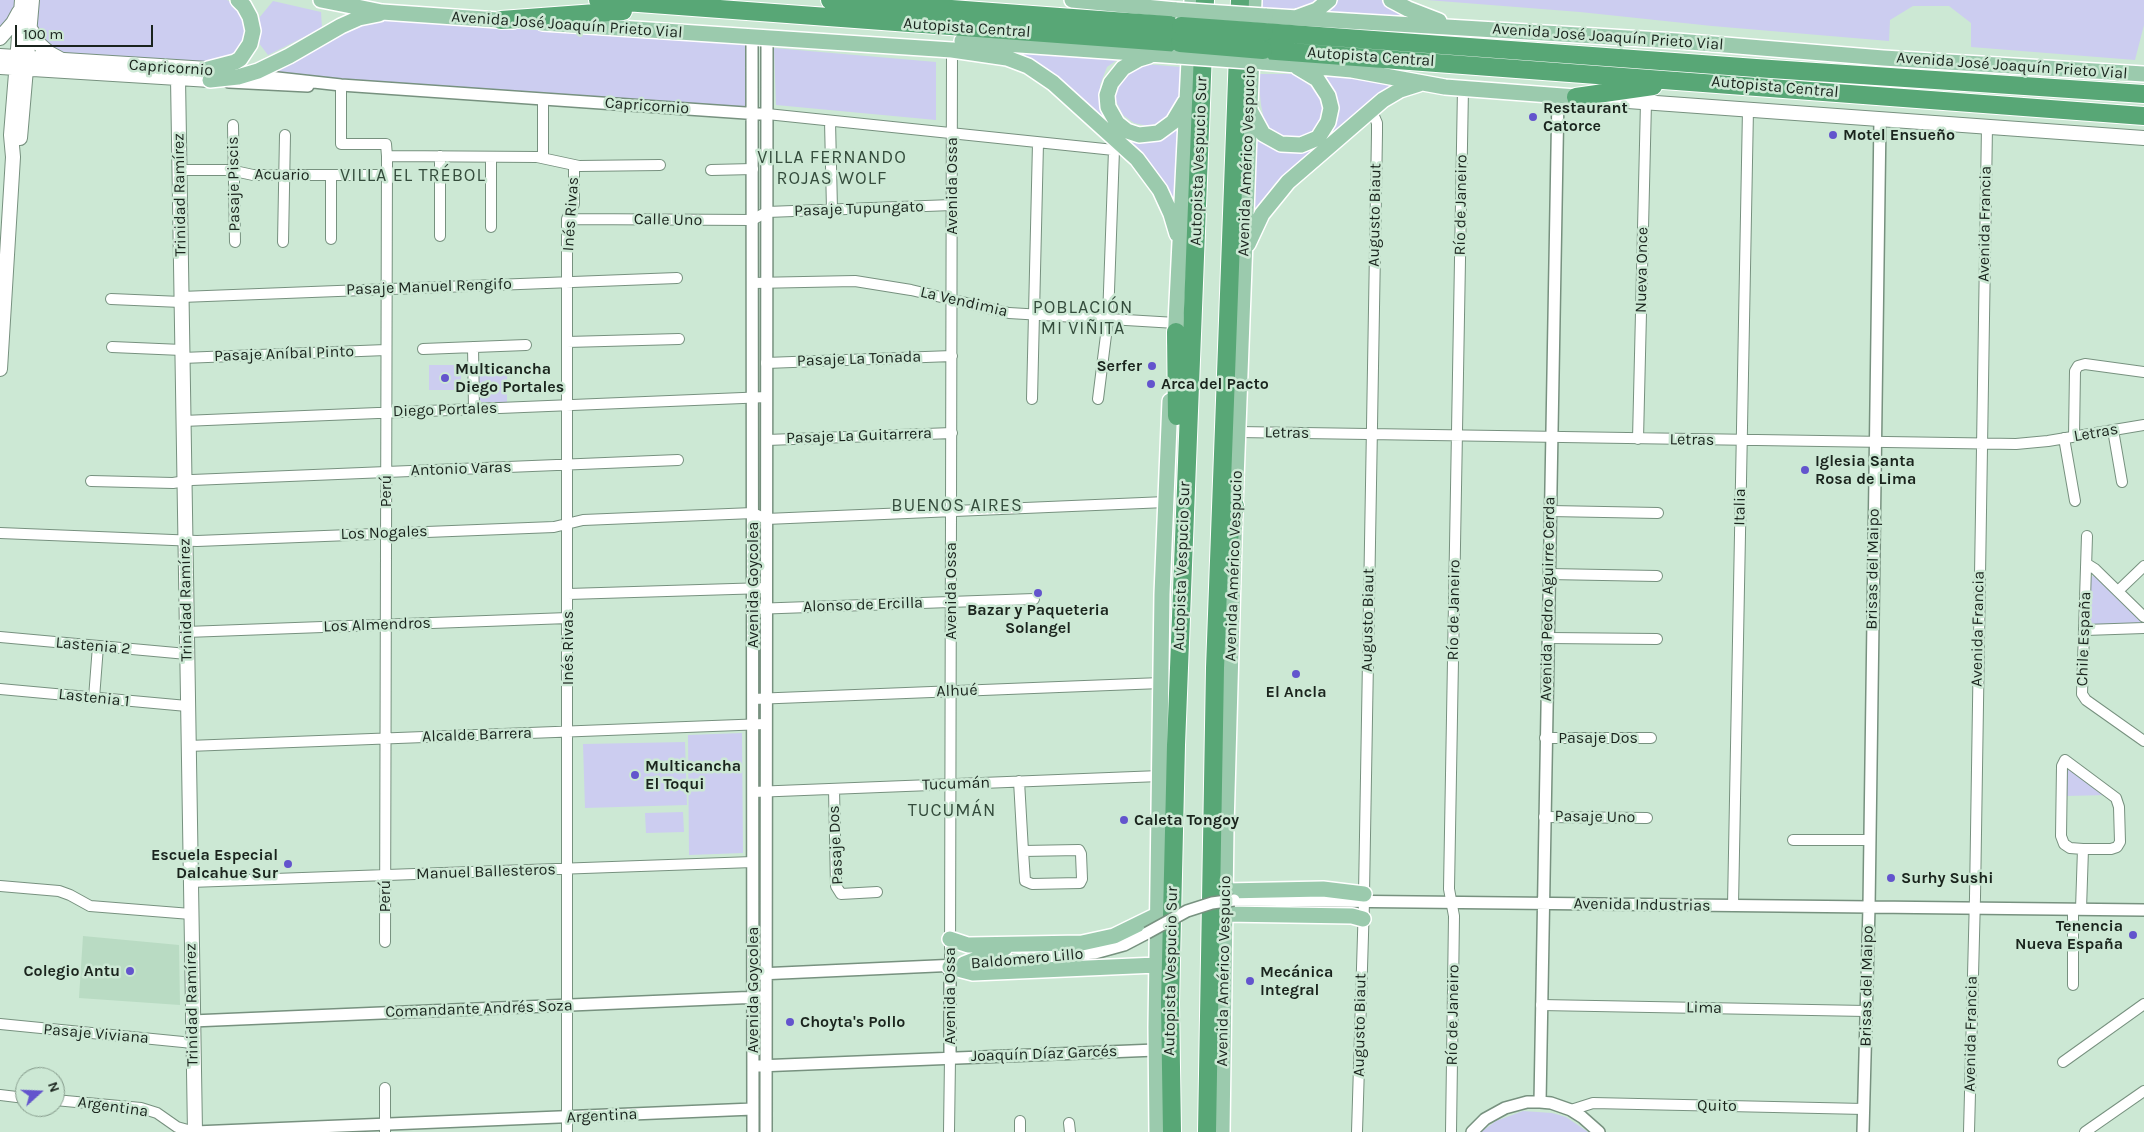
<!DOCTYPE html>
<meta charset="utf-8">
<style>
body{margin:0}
#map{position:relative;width:2144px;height:1132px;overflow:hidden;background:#cce8d4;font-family:Karla,sans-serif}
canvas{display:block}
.north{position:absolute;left:15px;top:1067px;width:50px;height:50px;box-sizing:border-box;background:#cce8d4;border:1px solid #859a8b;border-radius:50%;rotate:70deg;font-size:14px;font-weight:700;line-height:20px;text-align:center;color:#1a241d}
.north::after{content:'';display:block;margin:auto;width:18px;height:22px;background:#6354cd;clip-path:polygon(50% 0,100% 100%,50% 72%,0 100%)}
.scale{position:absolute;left:15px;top:25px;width:138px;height:22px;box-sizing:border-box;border:2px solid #1a241d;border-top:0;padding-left:6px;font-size:15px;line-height:18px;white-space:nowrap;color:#1a241d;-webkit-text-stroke:4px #cce8d4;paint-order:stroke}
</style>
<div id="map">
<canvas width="2144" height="1132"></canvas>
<div class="north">N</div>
<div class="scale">100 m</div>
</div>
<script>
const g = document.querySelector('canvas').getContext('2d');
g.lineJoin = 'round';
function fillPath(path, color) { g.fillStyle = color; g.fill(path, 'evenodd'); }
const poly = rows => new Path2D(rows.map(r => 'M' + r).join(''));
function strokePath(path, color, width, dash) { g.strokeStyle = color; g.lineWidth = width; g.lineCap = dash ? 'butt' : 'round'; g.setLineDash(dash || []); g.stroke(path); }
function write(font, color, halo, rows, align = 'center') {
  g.font = font + ' Karla,sans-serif'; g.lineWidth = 5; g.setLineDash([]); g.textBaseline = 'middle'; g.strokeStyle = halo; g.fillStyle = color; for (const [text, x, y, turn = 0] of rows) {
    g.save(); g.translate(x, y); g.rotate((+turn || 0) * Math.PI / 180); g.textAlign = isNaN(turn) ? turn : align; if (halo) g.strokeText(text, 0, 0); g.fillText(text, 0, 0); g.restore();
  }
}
fillPath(poly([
 [83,936,179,945,180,1005,79,998]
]), '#b9dbc3');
fillPath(poly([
 [0,0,16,0,16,7,0,33],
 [37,0,227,0,240,8,249,35,225,66,66,57,53,52,37,34],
 [1259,0,1316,0,1308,6,1284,10,1258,7],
 [1339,0,1381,0,1412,20,1318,14,1326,11],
 [1427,0,2144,0,2144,25,2135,60,1971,47,1971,23,1949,6,1913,6,1890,20,1889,41,1712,26,1580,12],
 [273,1,321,12,322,28,268,55,258,42,261,32,259,18],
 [373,19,639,37,742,42,749,46,748,105,742,109,540,95,264,73],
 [1018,46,1124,55,1107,67,1100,85,1102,105,1132,140,1180,122,1176,209,1162,182,1017,58],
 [774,48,936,62,936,120,776,105],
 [1144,64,1181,67,1180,100,1176,109,1162,122,1148,126,1134,123,1123,115,1116,101,1116,86,1125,73],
 [1323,72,1402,83,1374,99,1275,183,1252,216,1256,135,1264,144,1273,148,1311,146,1335,98,1330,85,1323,76],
 [1258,74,1294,74,1317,91,1323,111,1314,132,1293,141,1272,132,1264,119,1261,105],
 [429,365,461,365,461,390,429,390],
 [479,375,507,375,507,402,479,402],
 [2097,573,2143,619,2138,625,2093,625,2090,622,2090,578],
 [742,733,743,853,689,855,688,735],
 [685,742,687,805,585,808,583,744],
 [2067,766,2108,795,2066,796],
 [683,812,684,832,646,833,645,813],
 [1523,1111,1552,1113,1566,1117,1588,1132,1481,1132,1496,1121]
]), '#cccdf0');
const minor = poly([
 [341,85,341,144,386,144,387,156,385,942],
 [543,99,543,158],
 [767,114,1114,150,1108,319,1098,399],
 [830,121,832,210],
 [233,125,235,242],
 [387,156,537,157,579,166,660,165],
 [491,157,491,227],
 [179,170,230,170,253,175,386,175],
 [711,170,753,169],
 [567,219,752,220,767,212,952,205],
 [440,236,440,156],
 [331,239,331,175],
 [283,242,285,135],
 [753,283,855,281,911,290,1009,313,1176,323],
 [181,297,677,278],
 [111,299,181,302],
 [567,342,679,339],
 [112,347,182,350],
 [473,347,474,409],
 [423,349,526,345],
 [182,358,386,350],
 [766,363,952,356],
 [1032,399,1038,143],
 [183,421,767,397],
 [2113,430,2122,482],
 [1238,432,2016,444,2048,441,2144,425],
 [2074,436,2075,371,2078,366,2085,364,2144,372],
 [2064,438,2075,501],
 [1638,439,1646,102],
 [767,440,952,433],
 [91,481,173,483,192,480,678,460],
 [1550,511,1658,513],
 [0,533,197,541,554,527,583,520,753,513,766,519,1166,502],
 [2087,536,2082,694,2086,700,2144,741],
 [2087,564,2095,569,2144,617],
 [1549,574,1657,576],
 [2118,591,2144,566],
 [568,594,766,588],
 [753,609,1034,599],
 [2085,630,2144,628],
 [186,632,568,618],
 [0,637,187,654],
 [1548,638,1657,639],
 [0,689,187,706],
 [94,698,98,646],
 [753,699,1161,683],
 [1545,738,1651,738],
 [188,746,765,724],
 [2065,760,2116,798,2119,807,2120,842,2117,847,2111,849,2083,849,2070,848,2064,844,2061,836,2062,766,2065,760],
 [1019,781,1023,851],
 [834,789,836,886,841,894,877,892],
 [753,792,1160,776],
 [1544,817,1647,818],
 [1793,840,1870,840],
 [1079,850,1081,854,1082,879,1080,883,1032,884,1025,881,1023,851,1079,850],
 [190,882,753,862],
 [0,886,59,891,70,895,90,906,191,914],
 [1364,894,1377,133,1377,123,1371,109],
 [1733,906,1748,109],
 [2073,909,2073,985],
 [2081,909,2083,849],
 [950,967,952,50],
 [1541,1005,1866,1011],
 [0,1024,193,1043],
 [2063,1062,2144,1004],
 [385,1088,385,1132],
 [0,1095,25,1098],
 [55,1100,141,1108,157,1113,177,1127,195,1132],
 [1571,1110,1593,1103,1864,1109],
 [1020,1121,1020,1132],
 [1069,1123,1070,1132],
 [567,1132,567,219,574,204,574,165],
 [949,1132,950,1058],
 [1357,1132,1364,902],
 [1451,1132,1454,916,1449,889,1463,88],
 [1969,1132,1975,897,1987,126],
 [2085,1132,2144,1091]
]);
const tertiary = poly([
 [752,37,753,1132],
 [250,75,341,85,760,114],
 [229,82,308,86],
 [1234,900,2144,910],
 [983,961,1095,953,1124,945,1147,933],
 [759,974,958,965],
 [192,1021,760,997],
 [950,1058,950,967],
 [758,1066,1156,1050],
 [1540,1102,1558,95],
 [195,1132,753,1109],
 [766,1132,767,38],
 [1472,1132,1485,1119,1505,1108,1527,1102,1540,1102,1551,1103,1571,1110,1582,1117,1599,1132],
 [1863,1132,1869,907,1880,119]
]);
const secondary = poly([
 [31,30,39,44,49,53,60,59],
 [0,38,13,23,19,12],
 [0,56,208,69],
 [0,67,210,80],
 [176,67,178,78,195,1132],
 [1600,99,2144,138],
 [20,138,32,0],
 [0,369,13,157,11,135,22,0]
]);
const primary = poly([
 [321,0,382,12,513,21],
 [1072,0,1176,10],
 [1391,0,1408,9,1439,21],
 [1265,16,1677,41,1883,58,2144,74],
 [1298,17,1317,10,1329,0],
 [543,23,952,50,1007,58,1028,66,1053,83,1137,159,1160,190,1171,214,1177,234],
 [962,41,1178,56],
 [1149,56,1139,59,1123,68,1111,83,1107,95,1108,107,1117,123,1127,131,1139,135,1158,133,1173,122,1185,102],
 [1262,62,1352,70,1445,87,1576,97],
 [208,69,235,62,240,59,250,44,253,31,250,17,244,6,238,0],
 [210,80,238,77,258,71,289,56,341,26,359,18,379,14],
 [1251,112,1263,134,1281,144,1301,145,1318,138,1328,122,1331,108,1328,96,1317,79,1297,67],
 [1248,244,1262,214,1288,182,1383,100,1400,90,1419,84],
 [1175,343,1192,0],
 [1225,891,1323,889,1364,894],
 [1224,914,1352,916,1363,919],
 [950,939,968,945,1082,943,1114,936,1157,915],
 [964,964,1005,948],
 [950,967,973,973,1157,965],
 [1157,1132,1156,1027,1162,594,1170,401],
 [1222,1132,1226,827,1235,506,1254,0]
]);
const motorway = poly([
 [598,0,1180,43],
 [830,0,1181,26],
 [501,20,623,11],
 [1264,32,1756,68,2144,94],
 [1263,50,2144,116],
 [1576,97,1653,86],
 [1176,332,1177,416],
 [1228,544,1235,506],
 [1172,1132,1170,1003,1176,745,1205,0],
 [1207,1132,1215,668,1240,0]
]);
strokePath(minor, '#77917f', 12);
strokePath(tertiary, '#77917f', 14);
strokePath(secondary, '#77917f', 16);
strokePath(primary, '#fff', 18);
strokePath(motorway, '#fff', 20);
strokePath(minor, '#fff', 10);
strokePath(tertiary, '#fff', 11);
strokePath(secondary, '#fff', 14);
strokePath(primary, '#9bcaad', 15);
strokePath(motorway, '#58a776', 18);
const tertiaryBridge = poly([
 [1147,933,1187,911,1212,903,1234,900]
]);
const primaryBridge = poly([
 [1176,10,1265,16],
 [1178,56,1262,62]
]);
const motorwayBridge = poly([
 [1181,26,1264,32],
 [1180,43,1263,50]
]);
strokePath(tertiaryBridge, '#77917f', 14, []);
strokePath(primaryBridge, '#fff', 18, []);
strokePath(motorwayBridge, '#fff', 20, []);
strokePath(tertiaryBridge, '#fff', 11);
strokePath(primaryBridge, '#9bcaad', 15);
strokePath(motorwayBridge, '#58a776', 18);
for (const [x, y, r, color] of [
 [1533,117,5,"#6354cd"],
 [1833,135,5,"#6354cd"],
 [1152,366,5,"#6354cd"],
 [445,378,5,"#6354cd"],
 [1151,384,5,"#6354cd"],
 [1805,470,5,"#6354cd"],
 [1038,593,5,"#6354cd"],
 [1296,674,5,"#6354cd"],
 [635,775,5,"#6354cd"],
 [1124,820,5,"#6354cd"],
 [288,864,5,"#6354cd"],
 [1891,878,5,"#6354cd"],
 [2133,935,5,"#6354cd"],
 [130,971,5,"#6354cd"],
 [1250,981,5,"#6354cd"],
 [790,1022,5,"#6354cd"]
]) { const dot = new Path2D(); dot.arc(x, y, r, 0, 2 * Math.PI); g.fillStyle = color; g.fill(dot); strokePath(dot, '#cce8d4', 2); }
write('16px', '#1a241d', '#cce8d4', [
 ["Avenida José Joaquín Prieto Vial",567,25,4],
 ["Autopista Central",967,28,4],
 ["Avenida José Joaquín Prieto Vial",1608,37,4],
 ["Autopista Central",1371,57,4],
 ["Avenida José Joaquín Prieto Vial",2012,66,4],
 ["Capricornio",171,68,4],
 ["Autopista Central",1775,87,5],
 ["Capricornio",647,106,4],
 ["Autopista Vespucio Sur",1199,161,-88],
 ["Avenida Américo Vespucio",1247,161,-88],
 ["Acuario",282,175,1],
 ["Pasaje Piscis",234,184,-91],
 ["Avenida Ossa",952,186,-90],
 ["Trinidad Ramírez",180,195,-91],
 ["Río de Janeiro",1461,205,-89],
 ["Pasaje Tupungato",859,209,-2],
 ["Inés Rivas",571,214,-86],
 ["Augusto Biaut",1375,215,-89],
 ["Calle Uno",668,220,1],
 ["Avenida Francia",1985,224,-89],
 ["Nueva Once",1642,270,-89],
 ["Pasaje Manuel Rengifo",429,287,-2],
 ["La Vendimia",964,302,13],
 ["Pasaje Aníbal Pinto",284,354,-2],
 ["Pasaje La Tonada",859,359,-2],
 ["Diego Portales",445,410,-2],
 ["Letras",1287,433,1],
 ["Letras",2096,433,-10],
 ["Pasaje La Guitarrera",859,436,-2],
 ["Letras",1692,440,1],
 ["Antonio Varas",461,469,-2],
 ["Perú",386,491,-90],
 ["Italia",1740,507,-89],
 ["Los Nogales",384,533,-2],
 ["Autopista Vespucio Sur",1182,566,-88],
 ["Avenida Américo Vespucio",1234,566,-88],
 ["Brisas del Maipo",1873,569,-89],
 ["Avenida Goycolea",753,585,-90],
 ["Avenida Ossa",951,591,-90],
 ["Avenida Pedro Aguirre Cerda",1548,599,-89],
 ["Trinidad Ramírez",186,600,-91],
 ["Alonso de Ercilla",863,605,-2],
 ["Río de Janeiro",1454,610,-89],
 ["Augusto Biaut",1368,620,-89],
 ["Los Almendros",377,625,-2],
 ["Avenida Francia",1978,629,-89],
 ["Chile España",2084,639,-88],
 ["Lastenia 2",93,646,5],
 ["Inés Rivas",568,648,-90],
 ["Alhué",957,691,-2],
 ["Lastenia 1",94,698,6],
 ["Alcalde Barrera",477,735,-2],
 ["Pasaje Dos",1598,738],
 ["Tucumán",956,784,-2],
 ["Pasaje Uno",1595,817,1],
 ["Pasaje Dos",836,845,-93],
 ["Manuel Ballesteros",486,872,-2],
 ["Perú",385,896,-90],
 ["Avenida Industrias",1642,905,1],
 ["Baldomero Lillo",1027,959,-5],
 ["Autopista Vespucio Sur",1171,971,-89],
 ["Avenida Américo Vespucio",1224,971,-89],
 ["Brisas del Maipo",1867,986,-89],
 ["Avenida Goycolea",753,990,-90],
 ["Avenida Ossa",950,996,-90],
 ["Trinidad Ramírez",192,1005,-91],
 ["Lima",1704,1008,1],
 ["Comandante Andrés Soza",479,1009,-2],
 ["Río de Janeiro",1453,1015,-89],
 ["Augusto Biaut",1360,1025,-89],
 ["Pasaje Viviana",96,1034,5],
 ["Avenida Francia",1971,1034,-89],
 ["Joaquín Díaz Garcés",1044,1054,-2],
 ["Quito",1717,1106,1],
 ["Argentina",113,1107,8],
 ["Argentina",602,1116,-3]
]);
write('bold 16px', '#1a241d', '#cce8d4', [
 ["Restaurant",1543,108],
 ["Catorce",1543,126],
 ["Motel Ensueño",1843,135],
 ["Serfer",1142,366,"right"],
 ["Multicancha",455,369],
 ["Diego Portales",455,387],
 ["Arca del Pacto",1161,384],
 ["Iglesia Santa",1815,461],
 ["Rosa de Lima",1815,479],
 ["Bazar y Paqueteria",1038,610,"center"],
 ["Solangel",1038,628,"center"],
 ["El Ancla",1296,692,"center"],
 ["Multicancha",645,766],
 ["El Toqui",645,784],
 ["Caleta Tongoy",1134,820],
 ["Escuela Especial",278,855,"right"],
 ["Dalcahue Sur",278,873,"right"],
 ["Surhy Sushi",1901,878],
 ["Tenencia",2123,926,"right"],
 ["Nueva España",2123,944,"right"],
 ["Colegio Antu",120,971,"right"],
 ["Mecánica",1260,972],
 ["Integral",1260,990],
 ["Choyta's Pollo",800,1022]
], 'left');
g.letterSpacing = '1px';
write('18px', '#344c3c', '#cce8d4', [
 ["VILLA FERNANDO",832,158],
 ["ROJAS WOLF",832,179],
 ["VILLA EL TRÉBOL",413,176],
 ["POBLACIÓN",1083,308],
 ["MI VIÑITA",1083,329],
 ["BUENOS AIRES",957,506],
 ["TUCUMÁN",952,811]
]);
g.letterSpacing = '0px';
</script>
